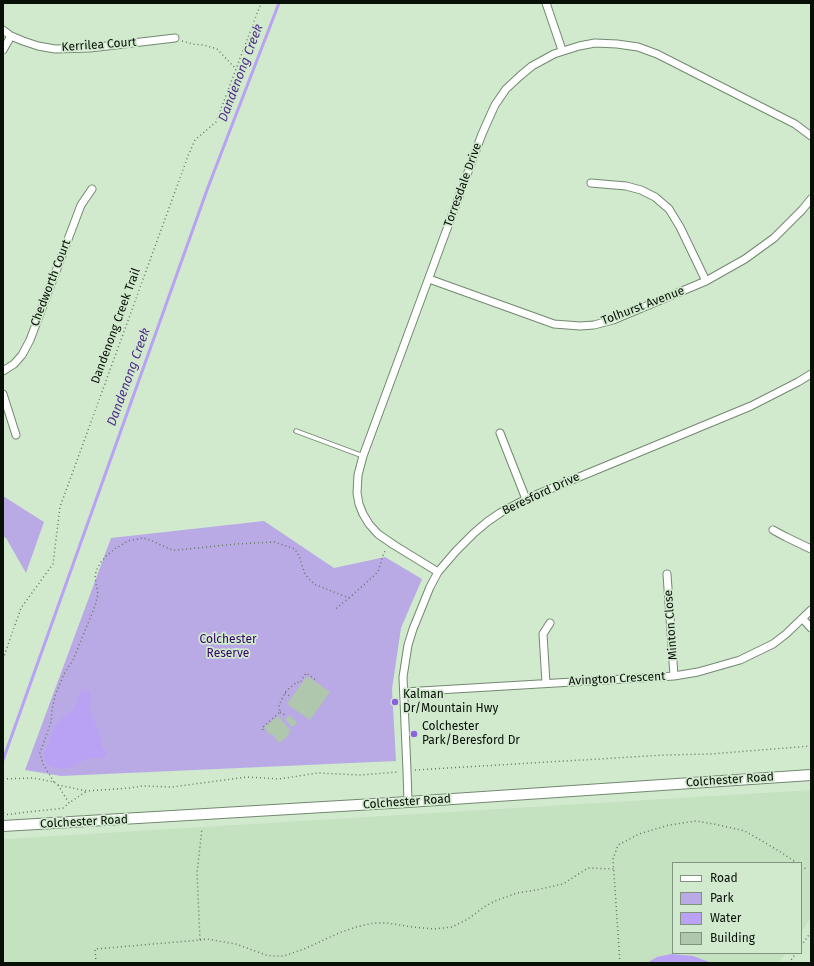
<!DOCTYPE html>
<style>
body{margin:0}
#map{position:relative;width:814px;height:966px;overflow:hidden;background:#d1eace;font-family:"Fira Sans",sans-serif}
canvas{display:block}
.frame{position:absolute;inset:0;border:4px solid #081007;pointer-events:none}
.legend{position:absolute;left:672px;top:862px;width:130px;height:92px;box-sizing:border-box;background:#d1eace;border:1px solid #81937e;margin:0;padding:5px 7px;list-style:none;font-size:12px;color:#081007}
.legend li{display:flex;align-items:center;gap:8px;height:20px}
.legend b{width:20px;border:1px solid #81937e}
</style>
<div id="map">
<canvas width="814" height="966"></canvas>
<div class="frame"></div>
<ul class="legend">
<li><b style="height:5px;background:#fff"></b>Road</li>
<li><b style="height:11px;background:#b9aae5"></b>Park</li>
<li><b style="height:11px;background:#b9a1f4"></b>Water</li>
<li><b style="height:11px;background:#afc7ac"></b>Building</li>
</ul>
</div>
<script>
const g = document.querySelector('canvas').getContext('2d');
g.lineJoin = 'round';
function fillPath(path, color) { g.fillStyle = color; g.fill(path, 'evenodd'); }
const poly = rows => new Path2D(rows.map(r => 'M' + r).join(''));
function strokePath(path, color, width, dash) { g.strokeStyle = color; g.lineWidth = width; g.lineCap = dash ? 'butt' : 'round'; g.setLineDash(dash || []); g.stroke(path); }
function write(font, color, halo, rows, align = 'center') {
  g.font = font + ' "Fira Sans",sans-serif'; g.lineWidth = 3.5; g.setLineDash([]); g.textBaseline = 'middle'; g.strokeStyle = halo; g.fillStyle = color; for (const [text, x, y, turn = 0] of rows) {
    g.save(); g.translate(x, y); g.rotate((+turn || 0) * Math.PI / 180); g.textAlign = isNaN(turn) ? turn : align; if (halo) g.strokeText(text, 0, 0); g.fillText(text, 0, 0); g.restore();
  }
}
fillPath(poly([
 [811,790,811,918,801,932,801,863,673,863,673,953,786,953,778,963,3,963,3,845,5,839]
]), '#c4e2c0');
fillPath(poly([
 [3,496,44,522,26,573,6,538,3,536],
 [264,521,334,568,385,557,422,579,401,628,392,689,396,761,61,776,25,770,111,538]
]), '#b9aae5');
fillPath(poly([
 [86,688,90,692,91,698,89,709,100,735,102,747,104,750,107,753,104,758,87,758,75,766,69,768,56,768,50,766,46,763,44,757,44,752,48,746,52,732,59,721,63,717,71,712,75,707,79,694,81,691],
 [671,954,693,956,712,963,649,963,650,961,657,957]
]), '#b9a1f4');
strokePath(poly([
 [3,760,207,190,279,3]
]), '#b9a1f4', 3);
fillPath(poly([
 [307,676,330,692,310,720,287,704],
 [290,715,297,723,292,727,285,719],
 [278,716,291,731,289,732,288,736,279,743,272,734,270,735,264,727]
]), '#afc7ac');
const service = poly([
 [296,431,363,456]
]);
const minor = poly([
 [546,3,562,50],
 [3,30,11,36,23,41,38,46,55,49,90,48,175,38],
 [3,50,11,36],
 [591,183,626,186,641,190,655,197,669,209,680,227,706,281],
 [429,279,554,324,580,326,594,325,613,320,706,281,745,259,774,238,802,210,811,199],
 [3,371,14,364,22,355,30,340,81,205,92,189],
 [3,394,16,435],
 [500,433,526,499],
 [773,530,786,537,811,549],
 [438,572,394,545,378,534,369,524,363,514,359,504,357,493,358,475,363,456,482,134,490,116,495,105,506,89,520,76,532,66,554,54,579,46,595,43,617,44,638,47,657,54,795,124,811,136],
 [667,574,674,676],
 [803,619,811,628],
 [546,683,543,634,550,623],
 [404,692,674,676,698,672,740,660,773,644,786,634,811,610],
 [408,802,407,771,403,677,408,645,413,629,430,587,438,572,456,551,474,533,487,522,500,513,526,499,751,406,798,382,811,374]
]);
const secondary = poly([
 [3,826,408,802,811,775]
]);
strokePath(service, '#72896f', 5.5);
strokePath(minor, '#72896f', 9);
strokePath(secondary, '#72896f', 12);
strokePath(poly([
 [182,41,192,44,204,45,217,49,236,69],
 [349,598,378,572,384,552,387,550],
 [3,659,21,608,53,564,60,507,188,156,195,140,216,122,261,3],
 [285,693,290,696],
 [280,712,285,715],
 [263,730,262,728,280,712,279,705,286,691,297,682,300,683,306,673,316,680],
 [415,770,665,755,710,754,811,746],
 [3,779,33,778,54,782,58,785,87,791,130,788,142,786,172,787,247,777,279,779,318,773,360,775,399,772],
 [54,782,43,764,40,753,51,722,52,710,55,696,64,674,73,660,95,606,98,594,95,578,96,571,101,562,107,555,116,548,128,541,143,538,150,540,172,550,178,550,236,544,274,542,295,549,299,556,305,574,309,579,314,584,349,598,334,610],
 [58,785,69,803,87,791],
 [3,815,36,811,57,809,63,808,69,803],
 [801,866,806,869],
 [200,940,207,939,236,944,266,955,273,956,284,956,304,949,339,933,356,927,374,923,387,923,412,927,434,929,452,927,468,919,484,907,495,901,517,893,536,890,563,884,588,868,614,869],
 [801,946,811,932],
 [96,963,95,949,200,940,197,873,202,828],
 [620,963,613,859,618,845,639,834,669,825,696,821,714,824,745,831,779,851,797,863],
 [789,963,796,953]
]), '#677765', 1.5, [1, 3]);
strokePath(service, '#fff', 3.5);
strokePath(minor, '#fff', 7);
strokePath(secondary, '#fff', 10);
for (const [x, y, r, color] of [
 [395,702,4,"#8c62dc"],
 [414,734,4,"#8c62dc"]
]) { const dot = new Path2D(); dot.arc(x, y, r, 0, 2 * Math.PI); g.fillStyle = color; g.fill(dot); strokePath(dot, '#d1eace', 1.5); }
write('12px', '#081007', '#d1eace', [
 ["Kerrilea Court",99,45,-4],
 ["Torresdale Drive",463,185,-70],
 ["Chedworth Court",51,283,-69],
 ["Tolhurst Avenue",643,306,-21],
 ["Dandenong Creek Trail",116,326,-70],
 ["Beresford Drive",541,494,-25],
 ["Minton Close",671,625,-94],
 ["Avington Crescent",617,679,-3],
 ["Colchester Road",730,780,-4],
 ["Colchester Road",407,802,-4],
 ["Colchester Road",84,822,-3]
]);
write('12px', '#340368', '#d1eace', [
 ["Colchester",228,640],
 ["Reserve",228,654]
]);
write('12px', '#081007', '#d1eace', [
 ["Kalman",403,695],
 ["Dr/Mountain Hwy",403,709],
 ["Colchester",422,727],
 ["Park/Beresford Dr",422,741]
], 'left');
write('italic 13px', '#512d8c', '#d1eace', [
 ["Dandenong Creek",241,73,-69],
 ["Dandenong Creek",129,377,-70]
]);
</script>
